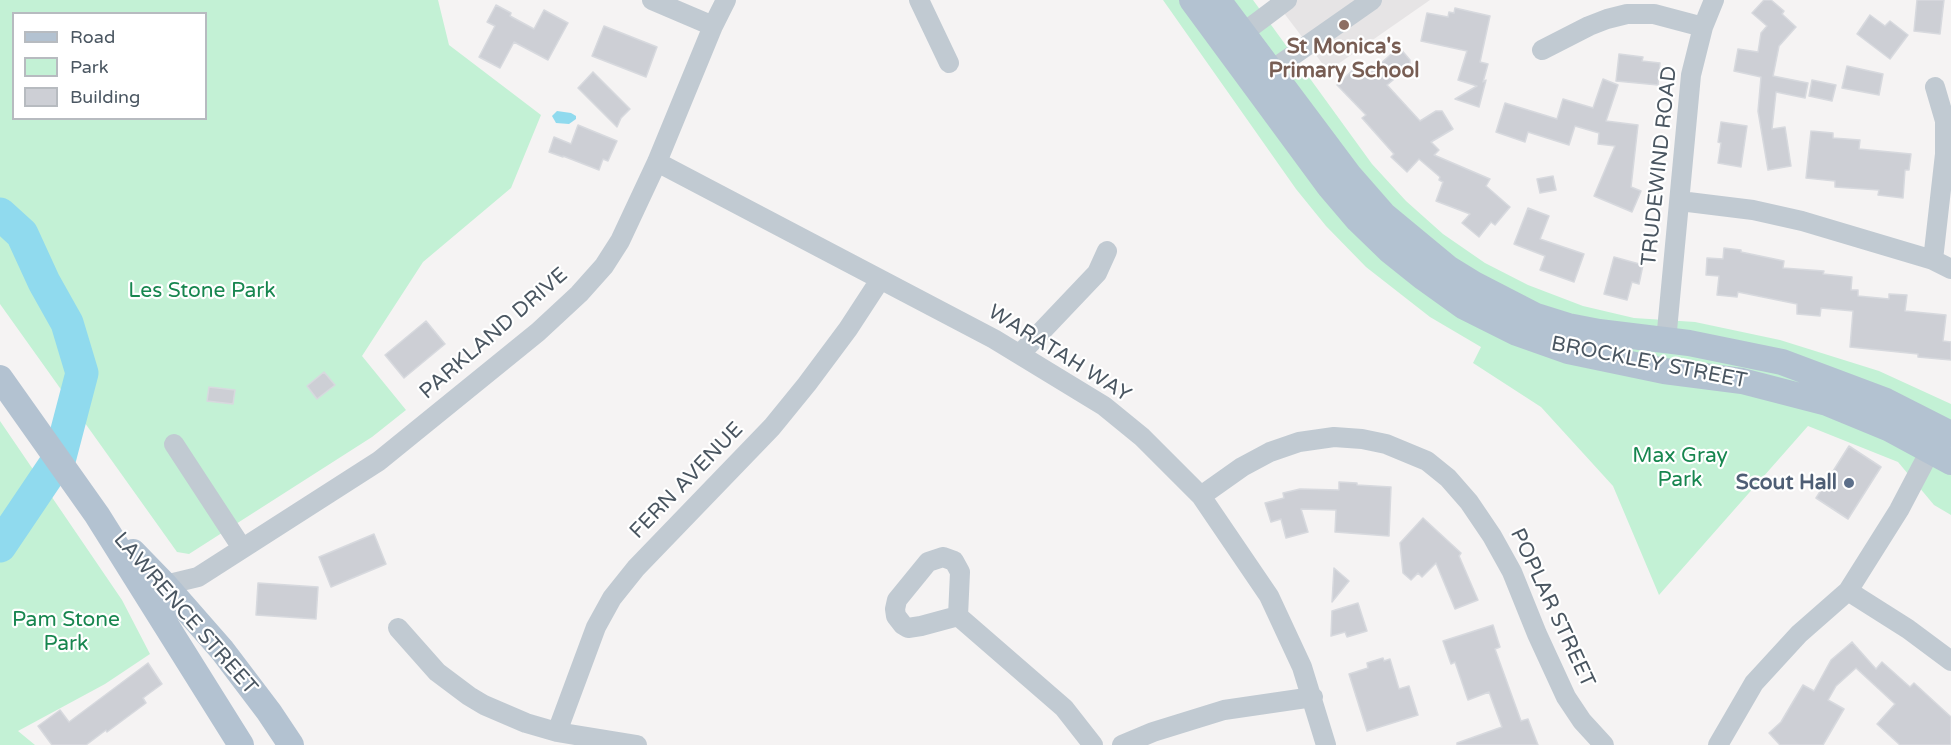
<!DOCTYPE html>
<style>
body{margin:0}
#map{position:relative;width:1951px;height:745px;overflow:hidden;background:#f5f3f3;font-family:"Varela Round",sans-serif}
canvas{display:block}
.legend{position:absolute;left:12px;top:12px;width:195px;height:108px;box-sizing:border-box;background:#fff;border:2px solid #b7bbc0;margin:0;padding:8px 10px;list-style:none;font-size:18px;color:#4a5661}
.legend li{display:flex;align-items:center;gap:12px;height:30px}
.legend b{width:30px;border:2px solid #b7bbc0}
</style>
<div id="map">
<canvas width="1951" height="745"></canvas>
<ul class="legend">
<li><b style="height:8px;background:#b3c2d1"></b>Road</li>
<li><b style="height:16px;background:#c3f1d5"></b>Park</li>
<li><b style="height:16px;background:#cdcfd5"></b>Building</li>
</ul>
</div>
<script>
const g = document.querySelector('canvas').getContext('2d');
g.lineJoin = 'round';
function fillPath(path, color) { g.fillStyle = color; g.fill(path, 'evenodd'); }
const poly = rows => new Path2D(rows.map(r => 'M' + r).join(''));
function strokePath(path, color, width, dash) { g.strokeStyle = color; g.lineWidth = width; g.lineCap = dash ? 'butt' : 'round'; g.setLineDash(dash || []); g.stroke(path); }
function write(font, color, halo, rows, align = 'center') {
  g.font = font + ' "Varela Round",sans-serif'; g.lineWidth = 4.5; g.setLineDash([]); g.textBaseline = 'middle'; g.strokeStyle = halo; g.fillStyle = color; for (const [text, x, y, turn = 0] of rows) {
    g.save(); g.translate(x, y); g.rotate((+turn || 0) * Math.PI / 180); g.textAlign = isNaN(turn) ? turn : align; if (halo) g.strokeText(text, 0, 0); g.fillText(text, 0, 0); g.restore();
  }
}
fillPath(poly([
 [1274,0,1430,0,1328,71]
]), '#e6e4e5');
fillPath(poly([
 [0,0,438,0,449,45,541,115,511,188,423,262,362,356,406,410,372,437,189,554,177,552,0,304],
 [14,14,206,14,206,118,14,118],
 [1163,0,1253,0,1372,164,1406,201,1443,234,1485,263,1528,285,1583,306,1634,318,1695,322,1780,340,1879,371,1951,404,1951,515,1934,505,1898,462,1808,426,1659,595,1613,486,1541,407,1473,363,1481,347,1430,317,1366,267,1326,226,1296,189],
 [0,421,122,600,150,654,105,684,18,731,35,745,0,745]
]), '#c3f1d5');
fillPath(poly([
 [557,111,571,113,576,116,576,119,569,124,556,123,552,116]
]), '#90daee');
strokePath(poly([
 [0,214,22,234,44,282,67,323,82,373,60,457,0,546]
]), '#90daee', 33);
const building = poly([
 [1764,0,1771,0,1784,11,1782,14,1796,27,1779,46,1773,76,1808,83,1805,98,1776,92,1772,129,1785,127,1791,166,1768,170,1758,111,1761,77,1734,71,1738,49,1758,52,1761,33,1767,26,1752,13,1764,0],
 [1917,0,1944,0,1940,34,1914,31,1917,0],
 [496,5,511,13,510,16,534,29,544,10,568,23,548,60,514,42,500,68,479,57,495,26,487,22,496,5],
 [1455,8,1490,16,1480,62,1488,64,1483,82,1486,80,1479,107,1455,99,1477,86,1458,80,1467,51,1421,41,1427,13,1448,17,1449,12,1454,13,1455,8],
 [1870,15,1885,26,1890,21,1908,35,1890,59,1857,34,1870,15],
 [604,26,657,47,646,77,592,56,604,26],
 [1399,47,1410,60,1410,66,1387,85,1420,121,1436,111,1442,111,1453,129,1431,142,1439,150,1434,155,1490,179,1486,186,1510,207,1495,225,1491,222,1479,237,1462,223,1470,214,1436,201,1443,182,1439,180,1440,177,1419,159,1407,172,1391,157,1394,154,1362,118,1366,115,1337,85,1359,64,1369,74,1399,47],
 [1619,54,1643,57,1642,61,1660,63,1658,85,1616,81,1619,54],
 [1847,66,1883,74,1879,95,1842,88,1847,66],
 [593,72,630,109,621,118,617,127,578,88,593,72],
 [1603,79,1618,85,1606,121,1638,125,1631,187,1641,191,1632,212,1594,196,1615,146,1598,144,1599,133,1575,126,1569,145,1528,132,1525,142,1496,132,1505,103,1557,119,1563,99,1593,108,1603,79],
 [1812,80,1836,85,1832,101,1809,96,1812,80],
 [1721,122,1747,126,1741,167,1718,163,1721,143,1718,142,1721,122],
 [578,125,617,141,608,161,603,159,599,170,563,156,563,157,549,152,554,137,571,144,578,125],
 [1811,131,1833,133,1833,138,1860,140,1859,149,1911,154,1909,170,1905,170,1903,198,1878,195,1879,190,1835,187,1835,181,1806,178,1811,131],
 [1553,176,1556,190,1540,193,1537,179,1553,176],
 [1528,208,1549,216,1540,239,1584,254,1574,282,1540,270,1545,256,1514,244,1528,208],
 [1724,248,1741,250,1741,252,1784,261,1783,268,1824,271,1823,274,1852,277,1851,290,1858,290,1858,296,1889,299,1889,294,1907,295,1905,311,1946,315,1943,341,1951,342,1951,360,1918,357,1918,354,1850,347,1853,311,1821,308,1820,316,1797,314,1797,304,1738,292,1737,297,1717,295,1719,276,1706,275,1707,258,1723,259,1724,248],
 [1614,257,1643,265,1639,284,1632,282,1627,300,1604,294,1614,257],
 [426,321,445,344,404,378,385,355,426,321],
 [324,372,335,385,317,399,307,386,324,372],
 [209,387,235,390,233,404,207,401,209,387],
 [1849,446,1881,467,1848,519,1816,498,1849,446],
 [1339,482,1357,483,1357,485,1391,487,1389,536,1335,532,1336,510,1301,509,1308,532,1286,538,1281,519,1271,522,1265,503,1284,498,1283,493,1300,489,1339,490,1339,482],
 [1423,518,1461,553,1459,556,1478,600,1455,609,1436,563,1422,577,1418,573,1411,580,1403,573,1400,543,1423,518],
 [374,534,386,564,331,587,319,557,374,534],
 [1334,568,1349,581,1332,602,1334,568],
 [258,583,318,587,316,619,256,615,258,583],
 [1358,603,1367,631,1347,637,1345,632,1331,636,1332,611,1358,603],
 [1493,625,1500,647,1495,649,1521,721,1528,719,1538,745,1457,745,1457,743,1502,727,1489,692,1468,700,1455,662,1451,664,1443,641,1493,625],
 [1852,642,1876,669,1882,662,1910,687,1914,683,1951,717,1951,745,1900,745,1877,724,1895,704,1856,668,1836,686,1828,700,1844,709,1823,745,1780,745,1769,733,1781,722,1803,685,1814,691,1831,660,1852,642],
 [1383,658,1384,661,1390,659,1399,689,1409,686,1418,715,1367,731,1349,674,1368,668,1367,663,1383,658],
 [148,663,162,684,143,698,146,703,107,732,106,730,86,745,52,745,38,726,60,710,69,722,148,663]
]);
fillPath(building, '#cdcfd5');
strokePath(building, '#d7d9de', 1.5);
strokePath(poly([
 [652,0,713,26],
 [919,0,949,63],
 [1243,33,1287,0],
 [1542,50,1589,26,1607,19,1627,14,1654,14,1703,27],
 [1272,70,1372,0],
 [657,162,994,339,1104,406,1142,437,1201,496,1269,596,1302,667,1326,745],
 [1680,201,1753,210,1802,221,1933,260,1951,269],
 [1933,260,1945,154,1945,121,1935,87],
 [1666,341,1691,75,1703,27,1714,0],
 [1020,354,1097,273,1107,251],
 [174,444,242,548],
 [1201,496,1242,467,1270,452,1299,442,1334,437,1362,439,1386,444,1427,461,1448,478,1469,502,1492,536,1512,572,1537,634,1566,697,1582,721,1604,745],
 [943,557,954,561,960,572,958,616,921,626,908,628,903,625,896,616,895,609,897,600,928,562,943,557],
 [165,585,198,577,379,461,538,332,579,294,604,266,620,241,657,162,713,26,726,0],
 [1848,591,1908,629,1951,661],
 [958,616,1064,708,1093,745],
 [398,628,437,672,469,696,484,705,526,723,557,732,637,745],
 [557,732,596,627,612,598,636,568,772,427,807,384,848,329,880,280],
 [1122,745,1153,732,1224,710,1313,697],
 [1718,745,1754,683,1799,634,1848,591,1899,510,1930,451]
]), '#c1cad2', 20);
strokePath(poly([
 [1192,0,1329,186,1358,220,1389,250,1424,278,1463,306,1517,333,1568,351,1664,371,1742,381,1827,403,1890,429,1951,462],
 [1218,0,1349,175,1384,215,1448,268,1474,284,1536,316,1568,326,1599,332,1689,343,1782,362,1886,401,1951,434],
 [0,378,97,515,241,745],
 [133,552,165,585,222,650,269,712,291,745]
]), '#b3c2d1', 26);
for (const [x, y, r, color] of [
 [1344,25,6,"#8d6e63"],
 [1849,483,6,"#5c6f8a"]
]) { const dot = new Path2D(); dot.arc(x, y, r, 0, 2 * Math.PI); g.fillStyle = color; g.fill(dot); strokePath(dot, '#fff', 2); }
write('bold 21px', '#785e54', '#fff', [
 ["St Monica's",1344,47],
 ["Primary School",1344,71]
]);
write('21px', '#4a5661', '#fff', [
 ["TRUDEWIND ROAD",1660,166,-84],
 ["PARKLAND DRIVE",494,334,-41],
 ["WARATAH WAY",1059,354,32],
 ["BROCKLEY STREET",1649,363,11],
 ["FERN AVENUE",687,481,-46],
 ["POPLAR STREET",1552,608,65],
 ["LAWRENCE STREET",185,614,49]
]);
write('21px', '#17864f', '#fff', [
 ["Les Stone Park",202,291],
 ["Max Gray",1680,456],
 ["Park",1680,480],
 ["Pam Stone",66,620],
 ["Park",66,644]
]);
write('bold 21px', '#4e5e75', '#fff', [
 ["Scout Hall",1837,483]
], 'right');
</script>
